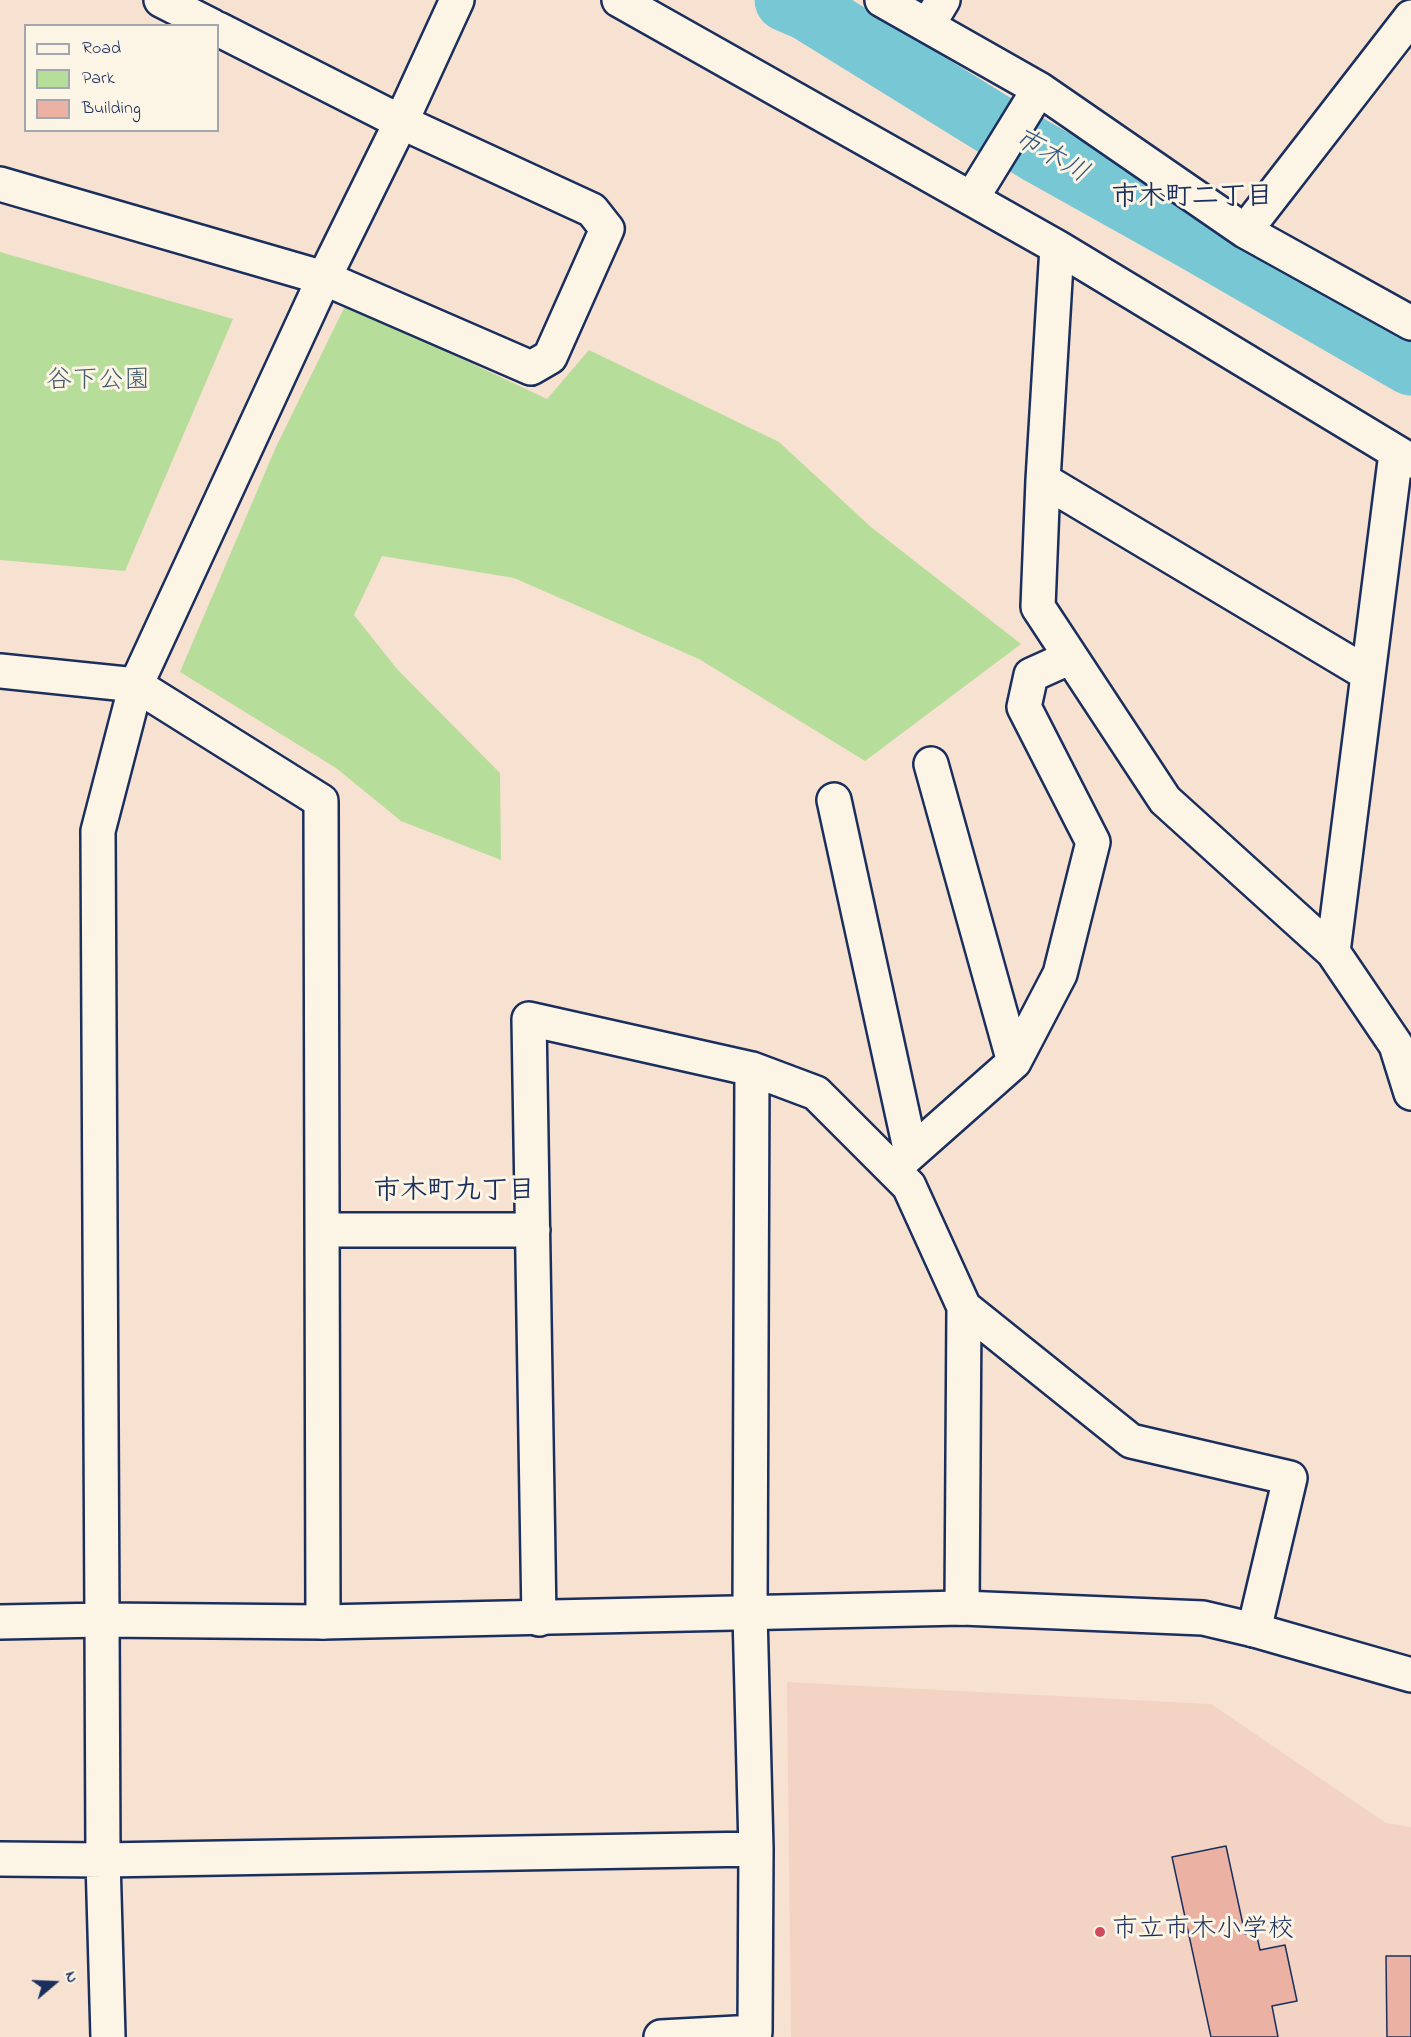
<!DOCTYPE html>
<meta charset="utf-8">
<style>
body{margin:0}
#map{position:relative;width:1411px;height:2037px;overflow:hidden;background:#f7e1d1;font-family:"Indie Flower",sans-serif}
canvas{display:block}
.legend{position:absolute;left:24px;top:24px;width:195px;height:108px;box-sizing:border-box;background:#fcf5e5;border:2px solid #a2a6af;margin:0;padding:8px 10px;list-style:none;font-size:18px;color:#1b2f5e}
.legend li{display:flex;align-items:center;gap:12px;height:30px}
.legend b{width:30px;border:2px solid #a2a6af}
.north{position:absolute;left:24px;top:1953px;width:60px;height:60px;-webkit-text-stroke:4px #fcf5e5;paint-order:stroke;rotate:71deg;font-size:16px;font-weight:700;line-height:24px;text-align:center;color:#1b2f5e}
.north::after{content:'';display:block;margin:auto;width:21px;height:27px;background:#1b2f5e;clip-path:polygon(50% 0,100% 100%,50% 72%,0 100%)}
</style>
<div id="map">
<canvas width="1411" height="2037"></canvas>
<ul class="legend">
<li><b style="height:8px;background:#fcf5e5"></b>Road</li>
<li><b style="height:16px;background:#b6de9a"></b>Park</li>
<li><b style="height:16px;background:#ebb2a3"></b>Building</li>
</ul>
<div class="north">N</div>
</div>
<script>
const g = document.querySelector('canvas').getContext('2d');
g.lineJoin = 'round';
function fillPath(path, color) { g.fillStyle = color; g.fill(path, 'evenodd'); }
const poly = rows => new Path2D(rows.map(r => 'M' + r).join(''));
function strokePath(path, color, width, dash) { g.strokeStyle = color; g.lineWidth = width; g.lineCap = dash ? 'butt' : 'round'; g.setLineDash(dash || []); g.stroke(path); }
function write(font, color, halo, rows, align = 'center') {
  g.font = font + ' "Indie Flower","Klee One",sans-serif'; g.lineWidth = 6; g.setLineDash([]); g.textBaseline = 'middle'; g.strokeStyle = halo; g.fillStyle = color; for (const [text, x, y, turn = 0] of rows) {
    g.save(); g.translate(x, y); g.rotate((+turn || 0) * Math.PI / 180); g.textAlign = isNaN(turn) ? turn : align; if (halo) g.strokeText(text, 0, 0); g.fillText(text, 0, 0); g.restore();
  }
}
fillPath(poly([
 [787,1682,1211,1704,1386,1823,1411,1827,1411,2037,791,2037]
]), '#f3d3c3');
fillPath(poly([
 [0,252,233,319,125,571,0,560],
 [346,304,547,399,589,350,779,442,871,527,1021,644,865,761,699,659,514,578,382,556,354,615,397,669,500,773,501,860,401,821,336,768,180,672,275,449]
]), '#b6de9a');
strokePath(poly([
 [786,0,807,9,1035,150,1196,240,1411,364]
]), '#78c7d4', 63);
const building = poly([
 [1226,1846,1245,1934,1256,1932,1260,1950,1285,1945,1297,2001,1272,2006,1278,2037,1211,2037,1172,1857,1226,1846],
 [1386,1956,1411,1956,1411,2037,1387,2037,1386,1956]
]);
fillPath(building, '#ebb2a3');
strokePath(building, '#1b2f5e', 1.5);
const street = poly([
 [161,0,212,26],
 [619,0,1057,247,1411,461],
 [882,0,1039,89,1245,231,1411,323],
 [928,25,943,0],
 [0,184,324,278,531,368,550,357,607,229,592,210,401,122,218,29],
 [972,198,1039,89],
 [1245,231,1411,17],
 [1057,247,1043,480,1038,607,1165,800,1333,952,1396,1045,1411,1093],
 [324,278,401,122,457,0],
 [1043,480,1368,674],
 [0,671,136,685,321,801,323,1622],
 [931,764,1014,1062],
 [834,800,911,1153],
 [1333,952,1396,453],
 [893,1169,1014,1062,1060,974,1093,842,1024,707,1031,675,1071,657],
 [322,1230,533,1230],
 [962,1608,964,1307],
 [539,1619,529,1019,752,1069,816,1093,909,1186,964,1307,1131,1441,1290,1478,1254,1630],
 [102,1620,103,1860,108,2037],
 [0,1859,103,1860,756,1849],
 [661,2037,755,2032,756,1849,750,1613,752,1069]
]);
const secondary = poly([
 [102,1620,98,831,136,685,324,278],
 [0,1622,102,1620,323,1622,962,1608,1203,1618,1254,1630,1411,1675]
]);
strokePath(street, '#1b2f5e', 38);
strokePath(secondary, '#1b2f5e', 38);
strokePath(street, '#fcf5e5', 33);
strokePath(secondary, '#fcf5e5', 33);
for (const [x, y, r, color] of [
 [1100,1932,6,"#d1495b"]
]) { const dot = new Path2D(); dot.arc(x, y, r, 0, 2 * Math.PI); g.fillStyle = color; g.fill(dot); strokePath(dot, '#fcf5e5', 2); }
write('26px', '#425b6d', '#fcf5e5', [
 ["谷下公園",98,383]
]);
write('26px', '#1b2f5e', '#fcf5e5', [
 ["市立市木小学校",1112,1932]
], 'left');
write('italic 27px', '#32557c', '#fcf5e5', [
 ["市木川",1050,158,30]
]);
write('bold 27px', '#1b2f5e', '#fcf5e5', [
 ["市木町二丁目",1192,200],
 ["市木町九丁目",454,1194]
]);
</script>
